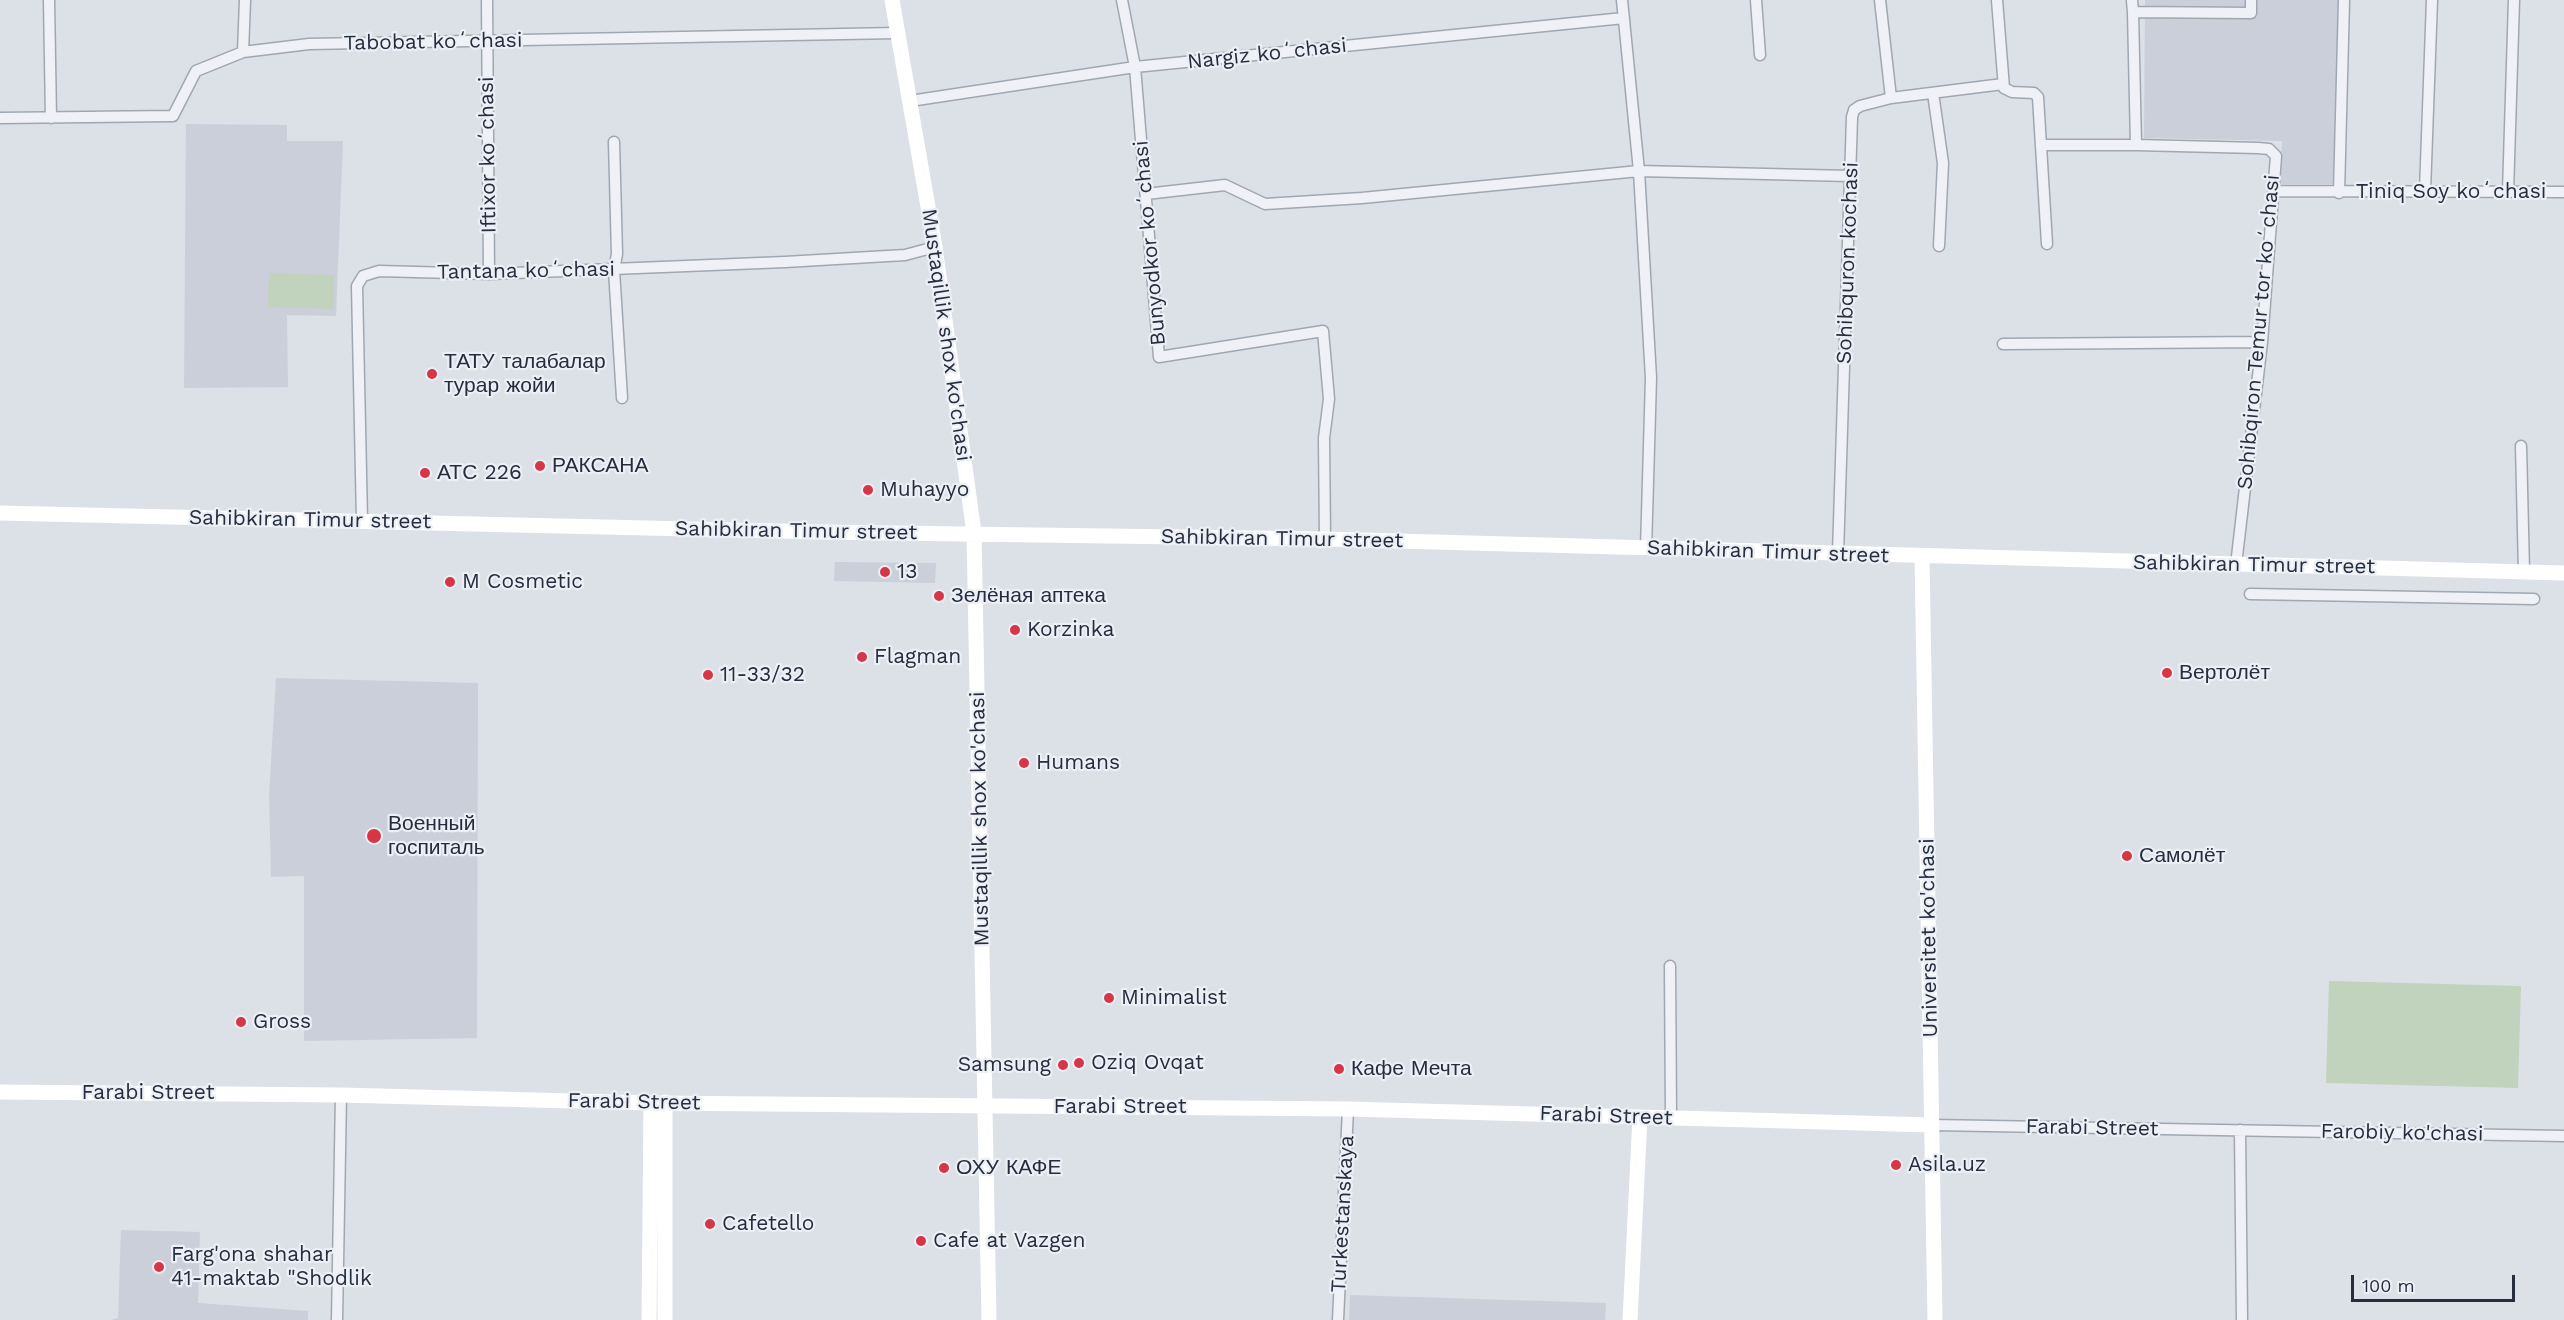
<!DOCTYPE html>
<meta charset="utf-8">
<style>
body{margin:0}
#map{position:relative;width:2564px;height:1320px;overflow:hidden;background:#dce0e7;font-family:"Work Sans",sans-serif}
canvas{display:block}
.scale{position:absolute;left:2351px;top:1275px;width:164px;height:27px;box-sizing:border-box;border:3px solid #252d3f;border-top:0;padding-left:8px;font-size:18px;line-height:21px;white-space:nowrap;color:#252d3f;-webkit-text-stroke:4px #eceff5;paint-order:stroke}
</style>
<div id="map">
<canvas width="2564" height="1320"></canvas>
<div class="scale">100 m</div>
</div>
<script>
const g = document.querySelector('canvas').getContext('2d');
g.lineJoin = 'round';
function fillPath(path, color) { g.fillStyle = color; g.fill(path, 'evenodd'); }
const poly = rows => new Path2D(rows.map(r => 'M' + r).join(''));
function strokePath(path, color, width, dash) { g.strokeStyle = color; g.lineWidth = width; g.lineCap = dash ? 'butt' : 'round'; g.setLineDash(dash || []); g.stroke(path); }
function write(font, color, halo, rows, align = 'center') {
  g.font = font + ' "Work Sans",sans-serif'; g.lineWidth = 4.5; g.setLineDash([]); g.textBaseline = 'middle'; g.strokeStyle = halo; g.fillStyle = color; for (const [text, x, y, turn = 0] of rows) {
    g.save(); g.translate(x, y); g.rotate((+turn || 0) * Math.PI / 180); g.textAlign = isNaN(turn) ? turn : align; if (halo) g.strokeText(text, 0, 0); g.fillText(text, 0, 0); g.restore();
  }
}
fillPath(poly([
 [2145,0,2342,0,2336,184,2280,184,2282,141,2144,138],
 [186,124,287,125,287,141,343,141,336,316,287,315,288,387,184,388],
 [835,562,936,563,935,583,834,581],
 [276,678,478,683,477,1038,304,1041,304,876,271,877,269,795],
 [121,1230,200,1232,198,1303,308,1311,308,1320,111,1320,118,1318],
 [1350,1295,1606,1303,1605,1320,1349,1320]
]), '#cacfda');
fillPath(poly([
 [269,273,334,275,333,309,268,307],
 [2329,981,2521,986,2518,1088,2326,1083]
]), '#c1d2bd');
const street = poly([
 [49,0,51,118],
 [487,0,489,274],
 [1122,0,1135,67,1159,357,1323,331,1329,399,1324,438,1325,539],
 [1622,0,1639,171,1651,378,1646,549],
 [1756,0,1760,55],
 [1997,0,2004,88,2012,92,2034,93,2038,97,2047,244],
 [2132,0,2133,12],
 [243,52,245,0],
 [1933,93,1943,163,1939,246],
 [1891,98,2003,84],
 [910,101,1135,67,1624,18],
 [0,118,173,116,196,71,243,52,309,44,897,33],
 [614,142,617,254,614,270,622,398],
 [2042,145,2136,145,2258,148,2269,149,2276,156,2262,342,2236,565],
 [2136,145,2133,12,2251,13,2251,0],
 [2274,191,2564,192],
 [2425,191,2432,0],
 [2508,192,2514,0],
 [2339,193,2344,0],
 [1146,194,1225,185,1265,204,1362,198,1639,171,1850,176],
 [2003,344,2262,342],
 [2521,446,2524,572],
 [362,521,357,286,363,276,379,271,489,274,785,262,905,255,935,247],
 [1838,554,1852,117,1854,110,1860,106,1891,98,1880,0],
 [2250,594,2534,599],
 [1670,966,1671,1118],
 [1932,1125,2564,1136],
 [2240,1130,2242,1320],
 [337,1320,341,1095],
 [1338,1320,1348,1109]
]);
strokePath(street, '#a1a7b1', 13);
strokePath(street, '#eff1f6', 10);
strokePath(poly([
 [892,0,935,247,974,533,989,1320],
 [0,513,819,532,1325,539,2564,573],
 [1922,557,1935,1320],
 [0,1092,341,1095,651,1103,1348,1109,1932,1125],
 [665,1102,665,1320],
 [649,1320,651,1103],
 [1630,1320,1640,1117]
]), '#fff', 15);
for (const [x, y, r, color] of [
 [432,374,6,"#d63747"],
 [540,466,6,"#d63747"],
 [425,473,6,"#d63747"],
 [868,490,6,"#d63747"],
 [885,572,6,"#d63747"],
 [450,582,6,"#d63747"],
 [939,596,6,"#d63747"],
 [1015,630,6,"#d63747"],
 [862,657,6,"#d63747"],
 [2167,673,6,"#d63747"],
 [708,675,6,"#d63747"],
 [1024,763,6,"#d63747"],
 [374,836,8,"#d63747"],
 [2127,856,6,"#d63747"],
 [1109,998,6,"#d63747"],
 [241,1022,6,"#d63747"],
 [1079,1063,6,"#d63747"],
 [1063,1065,6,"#d63747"],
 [1339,1069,6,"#d63747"],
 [1896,1165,6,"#d63747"],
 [944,1168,6,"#d63747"],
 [710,1224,6,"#d63747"],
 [921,1241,6,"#d63747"],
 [159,1267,6,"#d63747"]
]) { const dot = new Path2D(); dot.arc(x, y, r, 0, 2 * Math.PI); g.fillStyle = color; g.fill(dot); strokePath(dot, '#eceff5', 2); }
write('21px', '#252d3f', '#eceff5', [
 ["Tabobat koʻchasi",433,42,-1],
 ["Nargiz koʻchasi",1267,54,-6],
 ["Iftixor koʻchasi",488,155,-91],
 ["Tiniq Soy koʻchasi",2451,192],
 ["Bunyodkor koʻchasi",1150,243,-95],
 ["Sohibquron kochasi",1848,263,-88],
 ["Tantana koʻchasi",526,271,-1],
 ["Sohibqiron Temur tor koʻchasi",2259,332,-85],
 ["Mustaqillik shox ko'chasi",946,335,82],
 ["Sahibkiran Timur street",310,520,1],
 ["Sahibkiran Timur street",796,531,1],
 ["Sahibkiran Timur street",1282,539,1],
 ["Sahibkiran Timur street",1768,552,2],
 ["Sahibkiran Timur street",2254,565,1],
 ["Mustaqillik shox ko'chasi",980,819,-91],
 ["Universitet ko'chasi",1929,938,-91],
 ["Farabi Street",148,1093],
 ["Farabi Street",634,1102,1],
 ["Farabi Street",1120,1107],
 ["Farabi Street",1606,1116,2],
 ["Farabi Street",2092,1128,1],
 ["Farobiy ko'chasi",2402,1133,1],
 ["Turkestanskaya",1343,1214,-87]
]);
write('21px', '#252d3f', '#eceff5', [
 ["ТАТУ талабалар",444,362],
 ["турар жойи",444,386],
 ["РАКСАНА",552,466],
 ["АТС 226",437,473],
 ["Muhayyo",880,490],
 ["13",897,572],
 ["M Cosmetic",462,582],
 ["Зелёная аптека",951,596],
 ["Korzinka",1027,630],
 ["Flagman",874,657],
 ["Вертолёт",2179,673],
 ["11-33/32",720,675],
 ["Humans",1036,763],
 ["Военный",388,824],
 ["госпиталь",388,848],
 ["Самолёт",2139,856],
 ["Minimalist",1121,998],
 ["Gross",253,1022],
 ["Oziq Ovqat",1091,1063],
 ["Samsung",1051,1065,"right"],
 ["Кафе Мечта",1351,1069],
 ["Asila.uz",1908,1165],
 ["ОХУ КАФЕ",956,1168],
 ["Cafetello",722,1224],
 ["Cafe at Vazgen",933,1241],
 ["Farg'ona shahar",171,1255],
 ["41-maktab \"Shodlik",171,1279]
], 'left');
</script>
